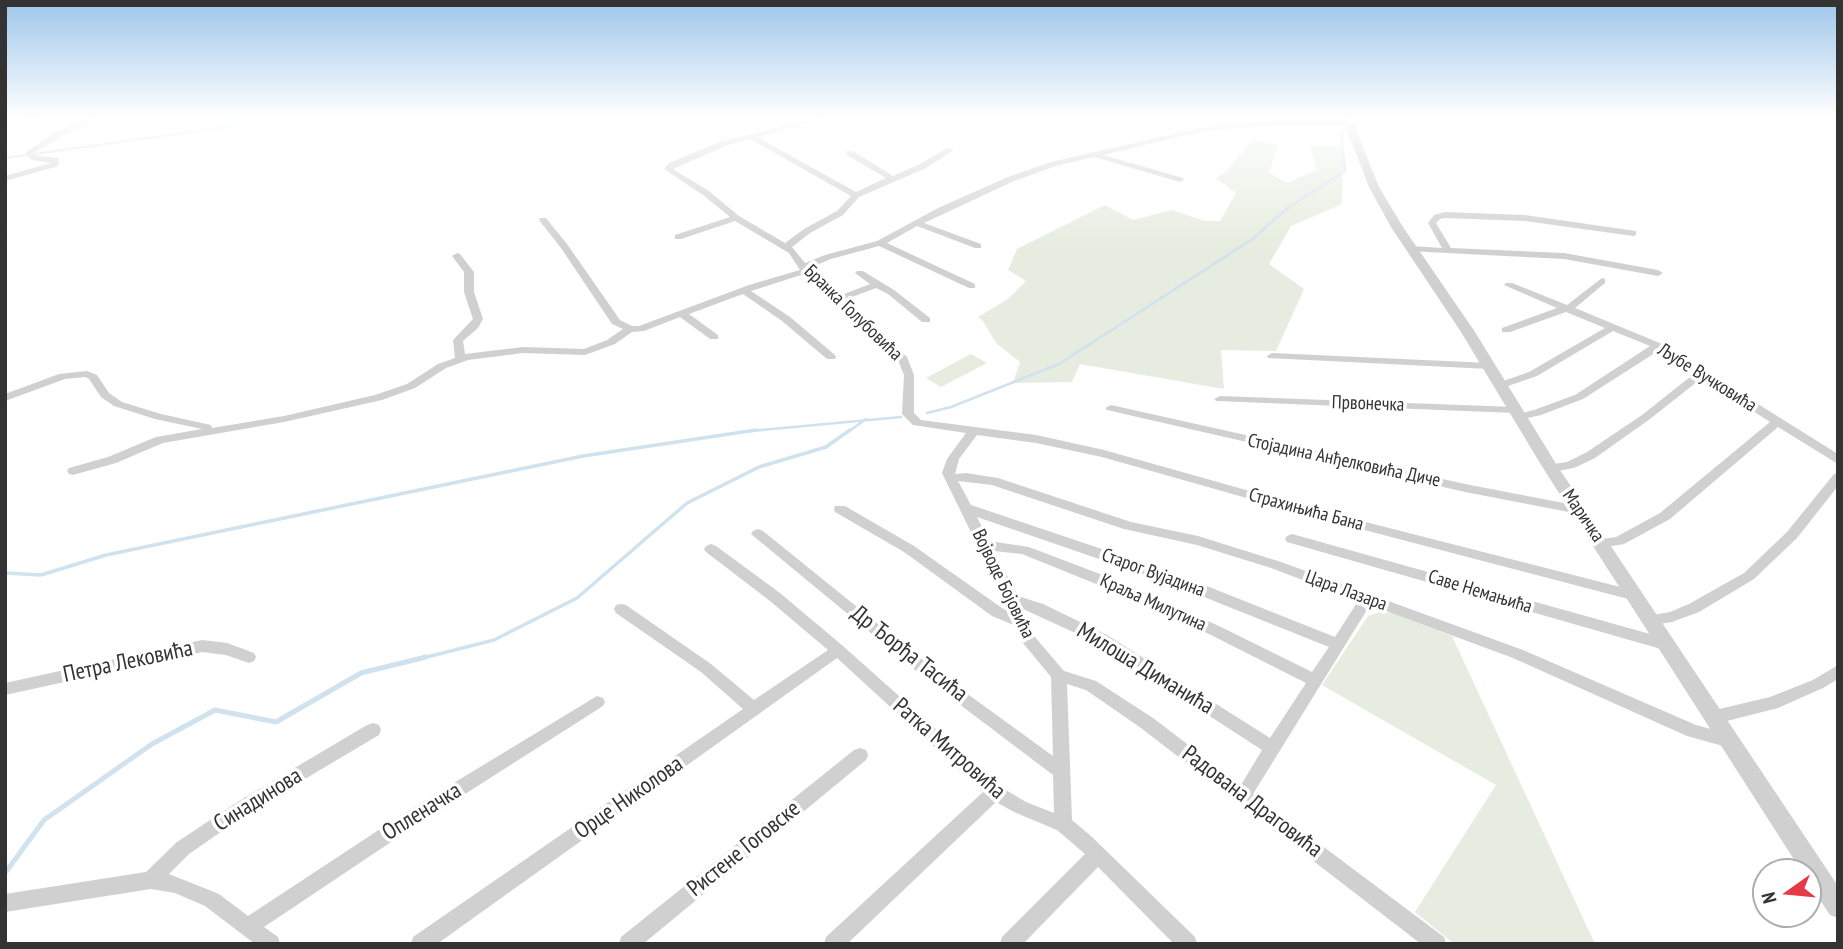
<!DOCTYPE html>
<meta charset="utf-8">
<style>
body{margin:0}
#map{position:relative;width:1843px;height:949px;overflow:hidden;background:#fff;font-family:"PT Sans Narrow",sans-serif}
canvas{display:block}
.frame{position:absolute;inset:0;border:7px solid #333;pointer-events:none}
.north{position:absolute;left:1752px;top:858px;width:70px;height:70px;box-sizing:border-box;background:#fff;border:2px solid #adadad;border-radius:50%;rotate:255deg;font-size:19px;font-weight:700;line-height:28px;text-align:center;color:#333}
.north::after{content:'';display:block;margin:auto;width:24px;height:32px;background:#e63946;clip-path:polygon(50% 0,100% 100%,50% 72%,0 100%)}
</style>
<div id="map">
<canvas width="1843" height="949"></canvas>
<div class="frame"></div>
<div class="north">N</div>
</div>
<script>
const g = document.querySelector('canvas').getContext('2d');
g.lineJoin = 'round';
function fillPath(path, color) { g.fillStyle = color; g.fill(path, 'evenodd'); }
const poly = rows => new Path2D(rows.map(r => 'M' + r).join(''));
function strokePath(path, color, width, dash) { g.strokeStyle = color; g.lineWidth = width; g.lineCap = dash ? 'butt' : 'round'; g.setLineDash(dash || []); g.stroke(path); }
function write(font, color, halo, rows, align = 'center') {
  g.font = font + ' "PT Sans Narrow",sans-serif'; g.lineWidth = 7; g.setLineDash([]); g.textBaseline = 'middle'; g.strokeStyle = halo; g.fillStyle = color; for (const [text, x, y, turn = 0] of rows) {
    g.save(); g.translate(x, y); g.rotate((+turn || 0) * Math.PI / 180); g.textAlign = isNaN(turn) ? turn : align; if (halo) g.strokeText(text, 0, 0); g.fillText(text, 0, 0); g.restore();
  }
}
fillPath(poly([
 [1251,141,1278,144,1269,173,1287,183,1317,170,1310,146,1343,146,1342,204,1291,226,1269,264,1304,289,1276,351,1221,350,1224,389,1080,364,1072,382,1013,383,1020,362,996,343,983,321,978,317,1008,299,1026,281,1008,270,1017,249,1105,205,1133,220,1172,210,1205,221,1220,221,1236,193,1216,178,1227,171],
 [971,354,987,363,941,387,926,378],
 [1379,612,1393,613,1452,636,1595,944,1454,944,1415,912,1496,785,1322,685,1368,616]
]), '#e6ecdf');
strokePath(poly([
 [607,117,703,117],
 [5,158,248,124,276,117],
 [927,413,951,407,1059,364,1251,240,1289,207,1345,171,1341,133,1344,129,1364,124,1371,117],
 [740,432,901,417],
 [848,432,866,419]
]), '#cfe2ee', 2.5);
strokePath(poly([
 [5,573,41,575,106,555,583,456,756,430],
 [419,659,494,640,577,598,687,503,759,467,826,447,850,430]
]), '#cfe2ee', 3.5);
strokePath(poly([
 [5,873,44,820,152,744,215,710,276,722,361,673,426,657]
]), '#cfe2ee', 5);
fillPath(poly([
 [35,117,53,117,5,125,5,121,35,117],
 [95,117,104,117,62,136,34,153,37,156,59,158,58,166,5,181,5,176,51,163,32,160,25,153,56,132,95,117],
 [822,117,833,117,757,137,856,192,886,178,847,155,847,151,853,151,893,176,920,164,947,148,954,150,926,168,859,197,843,215,810,233,792,247,805,263,825,255,877,241,940,207,1008,177,1051,162,1204,127,1273,121,1351,121,1352,123,1348,125,1273,125,1204,131,1103,155,1183,178,1184,180,1180,182,1094,157,1056,166,1014,181,924,223,981,244,981,248,975,248,917,226,887,243,975,284,975,288,969,288,879,246,831,259,809,268,839,296,870,284,855,273,857,271,863,271,894,290,930,318,930,322,922,322,888,294,876,288,844,300,907,357,914,375,914,413,921,420,1036,435,1104,450,1303,506,1636,591,1641,592,1643,596,1641,600,1636,601,1303,514,1102,457,1036,443,977,435,959,459,955,474,966,473,998,478,1131,522,1198,536,1281,562,1523,650,1696,725,1736,736,1738,741,1736,746,1730,748,1687,736,1513,658,1370,605,1253,794,1444,937,1446,944,1421,944,1141,728,1086,690,1067,684,1072,820,1092,837,1195,937,1197,944,1174,944,1098,867,1023,944,1000,944,1002,937,1085,854,1057,830,1014,812,996,802,847,944,824,944,826,937,983,792,837,658,437,944,411,944,413,937,743,709,701,672,616,613,614,609,616,605,621,604,626,605,711,664,754,700,828,650,770,601,706,552,704,549,706,546,711,544,716,546,780,593,843,646,1001,787,1026,802,1054,813,1053,775,930,682,751,534,753,531,758,529,763,531,940,674,1053,756,1051,677,1023,643,1016,626,992,616,904,552,835,512,834,509,835,506,845,506,914,546,1002,608,1010,612,942,473,947,459,966,433,913,425,902,414,904,375,897,358,804,274,751,291,790,317,835,355,836,357,835,359,827,359,782,321,743,294,689,314,718,335,718,339,710,339,680,317,644,331,632,332,615,344,585,355,523,353,468,360,446,368,415,388,382,400,284,422,163,443,116,463,73,475,69,474,67,471,69,468,108,457,156,437,202,429,155,419,114,406,101,397,89,379,85,377,65,379,5,401,5,394,59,374,87,371,97,375,109,393,122,402,161,414,211,425,212,428,284,416,375,395,407,384,438,364,455,358,453,340,473,319,464,292,464,272,452,256,457,253,460,254,474,272,474,292,483,319,478,328,463,341,465,354,523,347,584,349,607,340,623,329,612,324,561,248,539,220,540,218,546,218,567,244,620,320,632,326,639,326,749,285,800,270,789,253,735,221,681,239,675,239,675,235,730,217,703,195,664,169,669,163,722,141,822,117],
 [750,139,851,196,837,211,804,229,785,243,739,216,709,191,673,169,728,145,750,139],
 [958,481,992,485,1124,529,1197,545,1271,568,1358,601,1335,637,1179,575,971,505,958,481],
 [977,517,1169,583,1329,647,1312,672,1219,626,1121,582,1029,547,989,541,977,517],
 [994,551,1022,554,1111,590,1209,634,1306,683,1270,738,1107,635,1043,604,1018,596,994,551],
 [1023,609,1097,643,1262,750,1241,785,1153,718,1096,681,1064,671,1034,636,1023,609],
 [1445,212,1525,215,1636,231,1636,235,1633,236,1525,221,1445,218,1440,219,1436,223,1451,248,1564,253,1658,270,1663,273,1658,276,1564,259,1408,251,1407,249,1411,246,1442,248,1428,223,1434,215,1445,212],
 [1602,278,1605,279,1605,283,1575,308,1662,344,1838,454,1838,464,1778,427,1670,519,1624,544,1601,548,1596,546,1594,543,1596,540,1616,537,1660,513,1770,422,1703,379,1698,381,1650,419,1595,458,1574,468,1551,472,1547,471,1545,468,1547,465,1567,462,1587,452,1642,415,1690,377,1696,375,1658,351,1583,399,1541,415,1519,420,1515,419,1513,417,1515,415,1534,410,1575,395,1650,346,1613,331,1537,376,1505,387,1497,387,1496,385,1497,383,1529,372,1605,328,1566,312,1510,332,1502,332,1502,328,1557,308,1504,285,1506,283,1512,283,1567,305,1602,278],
 [1272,353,1489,363,1494,366,1489,369,1268,358,1267,356,1272,353],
 [1220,396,1515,407,1521,410,1515,413,1216,401,1214,399,1220,396],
 [1111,405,1465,484,1579,506,1585,510,1579,514,1465,492,1107,410,1105,408,1111,405],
 [1838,473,1838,486,1797,538,1754,579,1699,612,1672,622,1653,625,1648,624,1646,620,1648,616,1670,612,1689,604,1744,573,1787,532,1834,474,1838,473],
 [1292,534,1668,639,1673,641,1675,645,1673,649,1668,651,1287,542,1285,539,1287,536,1292,534],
 [202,640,227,643,254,653,256,657,254,661,249,663,226,655,202,652,5,695,5,683,202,640],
 [1838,665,1838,679,1823,688,1778,708,1715,724,1709,722,1707,717,1709,712,1715,710,1770,697,1813,680,1838,665],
 [597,696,603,698,605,702,603,706,418,824,264,927,278,937,280,944,255,944,205,906,175,893,151,889,5,912,5,894,146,872,177,842,239,801,367,725,373,723,379,725,381,730,379,735,251,811,189,854,169,874,219,894,248,916,406,812,597,696],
 [860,748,866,750,868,755,866,760,643,944,619,944,621,937,854,750,860,748]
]), '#d0d0d0');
fillPath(poly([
 [1342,117,1351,117,1379,187,1403,227,1475,332,1558,467,1838,886,1838,918,1830,915,1808,882,1808,872,1802,872,1543,468,1461,332,1391,227,1369,187,1342,117]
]), '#d0d0d0');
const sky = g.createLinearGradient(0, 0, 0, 250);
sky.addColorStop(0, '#9ec6ea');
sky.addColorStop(0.47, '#fff');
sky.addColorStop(1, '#ffffff00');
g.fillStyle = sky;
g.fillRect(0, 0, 1843, 250);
write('19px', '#333', '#fff', [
 ["Бранка Голубовића",853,313,44],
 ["Љубе Вучковића",1707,378,32],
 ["Првонечка",1368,404,2],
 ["Стојадина Анђелковића Диче",1344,461,12],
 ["Страхињића Бана",1306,510,15],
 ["Маричка",1583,516,56],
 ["Старог Вујадина",1153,573,20],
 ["Војводе Бојовића",1003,584,64],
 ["Цара Лазара",1346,591,20],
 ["Саве Немањића",1480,592,17],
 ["Краља Милутина",1153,603,24]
]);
write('23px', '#333', '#fff', [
 ["Др Ђорђа Тасића",909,654,38],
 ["Петра Лековића",128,662,-12],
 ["Милоша Диманића",1145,669,31],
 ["Ратка Митровића",949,749,41],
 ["Орце Николова",629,798,-35],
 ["Синадинова",258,800,-32],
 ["Радована Драговића",1252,802,37],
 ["Опленачка",422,812,-32],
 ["Ристене Гоговске",744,849,-39]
]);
</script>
